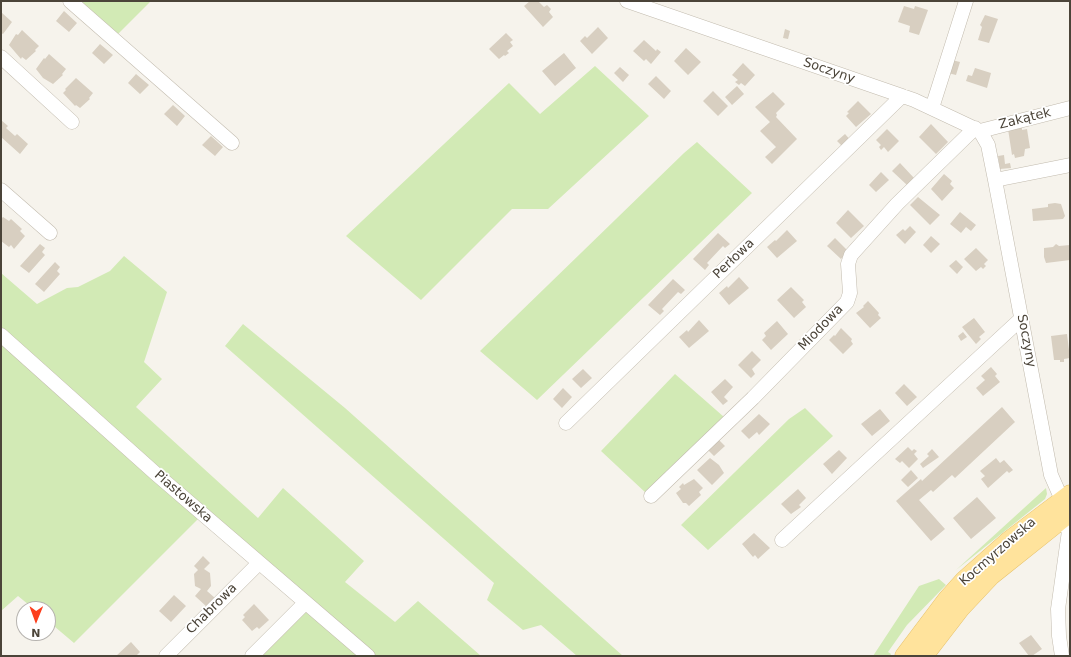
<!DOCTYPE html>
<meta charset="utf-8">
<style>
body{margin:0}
#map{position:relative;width:1071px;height:657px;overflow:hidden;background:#f6f3ec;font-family:"DejaVu Sans",sans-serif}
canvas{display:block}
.frame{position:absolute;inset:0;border:2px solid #4b4439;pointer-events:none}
.north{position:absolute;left:16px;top:601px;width:40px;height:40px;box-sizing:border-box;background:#fff;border:1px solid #b7b4b0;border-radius:50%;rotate:181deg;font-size:11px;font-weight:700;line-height:16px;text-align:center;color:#4b4439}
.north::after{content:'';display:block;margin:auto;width:14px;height:18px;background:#fc3f1d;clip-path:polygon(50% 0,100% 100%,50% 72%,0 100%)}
</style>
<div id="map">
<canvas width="1071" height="657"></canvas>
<div class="frame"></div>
<div class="north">N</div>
</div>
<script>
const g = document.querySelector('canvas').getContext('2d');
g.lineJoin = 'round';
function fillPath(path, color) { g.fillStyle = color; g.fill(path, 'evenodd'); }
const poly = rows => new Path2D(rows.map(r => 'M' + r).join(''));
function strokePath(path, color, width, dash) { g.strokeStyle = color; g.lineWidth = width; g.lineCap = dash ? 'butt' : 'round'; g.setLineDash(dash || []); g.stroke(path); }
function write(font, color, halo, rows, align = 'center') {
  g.font = font + ' "DejaVu Sans",sans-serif'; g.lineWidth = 3.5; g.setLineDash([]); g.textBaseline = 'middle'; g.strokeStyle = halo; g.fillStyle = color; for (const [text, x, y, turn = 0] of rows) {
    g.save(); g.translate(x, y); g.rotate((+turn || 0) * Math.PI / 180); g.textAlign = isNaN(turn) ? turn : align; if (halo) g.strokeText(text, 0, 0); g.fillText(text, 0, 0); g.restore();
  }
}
fillPath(poly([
 [75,1,151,1,116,36],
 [595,66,649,116,548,209,512,209,421,300,346,236,509,83,540,114],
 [697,142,752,193,537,400,480,351,684,153],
 [124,256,167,292,144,362,162,379,136,407,258,518,283,488,364,561,345,582,395,622,418,601,481,656,372,656,1,332,1,273,37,304,67,288,78,287,110,271],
 [243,324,345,408,623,656,577,656,541,625,523,630,487,600,494,583,225,346],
 [1,341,200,517,74,643,48,621,48,609,34,609,18,596,1,611],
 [675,374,724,417,647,494,601,451],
 [805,408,833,436,708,550,681,525,789,419],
 [1046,488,1047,494,1045,499,956,570],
 [939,579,946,585,907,625,888,652,891,654,890,656,873,656,919,586],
 [305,606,364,656,256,656]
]), '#d2eab5');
fillPath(poly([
 [530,1,538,1,544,7,547,5,551,9,549,12,553,17,543,27,524,6],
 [904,6,914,9,915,6,928,10,919,35,909,32,910,26,898,22],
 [64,11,77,23,69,32,56,21],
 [1,12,12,22,3,34,1,33],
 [985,15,998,19,989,43,978,40,982,27,980,25],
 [598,27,608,38,592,54,580,41,585,36,587,38],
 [785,29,790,31,788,39,783,38],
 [22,30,39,46,35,50,36,51,26,60,22,57,21,59,9,45,16,34,18,35],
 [506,33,513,40,510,42,513,46,507,51,509,53,505,56,504,55,499,59,489,49],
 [644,40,656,51,657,49,661,52,651,64,646,59,644,61,633,51],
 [100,44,113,55,104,64,92,53],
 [686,48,701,62,688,75,674,61],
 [564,53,576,68,555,86,542,71],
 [49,54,66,69,62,74,63,75,53,84,43,78,36,69,44,58,45,59],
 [952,60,960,62,956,75,948,73],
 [743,63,755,75,745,86,741,83,739,85,735,82,738,80,732,75],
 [620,67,629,75,623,82,614,73],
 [975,68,991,73,987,88,966,81,968,75,972,76],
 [136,74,149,85,140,94,128,83],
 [656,76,671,91,664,99,648,84],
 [76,78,93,93,89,98,90,99,80,108,76,105,75,106,63,93,66,90,65,89],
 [737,86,744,94,732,105,725,97],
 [713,91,728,106,718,116,703,101],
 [773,92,785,104,776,113,777,115,776,117,797,139,772,164,765,157,776,147,760,131,770,122,755,107],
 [858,101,871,114,856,127,846,116,849,113,847,112],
 [173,105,185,116,177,126,164,114],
 [1,120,8,126,6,128,15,136,17,134,28,144,20,154,1,137],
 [931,124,948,142,936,154,919,137],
 [1022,127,1022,130,1027,129,1030,148,1025,149,1024,156,1015,158,1014,154,1012,155,1008,129],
 [887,129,899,141,888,152,884,147,881,150,879,147,881,145,876,140],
 [845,134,853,143,845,149,837,141],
 [211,136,223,147,215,156,202,145],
 [1004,155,1005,164,1010,163,1011,168,1000,169,998,156],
 [900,163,914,178,907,185,892,171],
 [881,172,889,180,876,192,869,185],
 [944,174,952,181,950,184,954,188,942,201,931,189],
 [918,197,940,215,930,225,910,205],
 [1055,203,1061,204,1065,216,1063,219,1033,221,1032,209,1048,207,1048,204],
 [848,210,864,226,851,238,836,223],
 [960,212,976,225,971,231,966,227,961,233,950,224],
 [3,217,9,221,11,219,22,229,20,231,25,236,14,249,11,245,9,247,1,241,1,219],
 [910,226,916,232,905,244,896,235,903,229,905,231],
 [787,230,797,241,777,258,767,247,775,240,776,241],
 [718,233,730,244,725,248,723,246,707,263,709,265,705,270,693,259],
 [931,236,940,244,931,253,923,245],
 [835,238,848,251,841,259,827,246],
 [40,244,45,248,42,252,45,255,29,273,20,266],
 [1056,244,1059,246,1070,245,1070,260,1046,263,1044,257,1044,248,1053,247],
 [976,248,988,260,984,264,986,266,983,269,981,267,976,271,964,259],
 [956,260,963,267,957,274,949,266],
 [55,262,60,267,57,271,60,274,44,292,35,284],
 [739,277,749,288,729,305,719,293,727,286,728,288],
 [673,279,685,290,681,294,678,292,662,309,664,311,660,315,648,305],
 [791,287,804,300,802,302,806,307,794,318,777,300],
 [868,301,879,313,878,315,881,318,870,328,856,313,864,307,863,306],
 [974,318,985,332,979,337,981,339,976,344,962,327],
 [699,320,709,331,689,348,679,337,687,330,688,332],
 [777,321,788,334,771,350,762,340,766,336,764,333],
 [841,328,852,339,851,341,853,344,843,354,829,340,834,335,835,336],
 [963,332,967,337,961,341,958,336],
 [1067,334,1070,358,1064,359,1064,362,1060,362,1060,360,1054,360,1051,336],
 [752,351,761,360,752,369,755,374,751,378,738,365],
 [991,367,997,374,995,376,1000,382,983,396,976,388,985,380,981,376],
 [583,369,592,378,581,388,572,379],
 [725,379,733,387,724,397,728,401,723,405,711,392],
 [904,384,917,397,907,406,895,393],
 [563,388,572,397,562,408,553,399],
 [1002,407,1015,422,955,478,952,475,933,492,931,490,919,500,945,529,931,541,896,501,921,479,922,481],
 [880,409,890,421,872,436,861,424],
 [759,414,770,424,759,435,757,432,749,439,741,431],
 [718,439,725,446,714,456,707,449],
 [908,447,912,451,914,449,917,451,914,454,918,459,909,468,902,461,900,463,895,459],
 [932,449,939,457,923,468,920,464,929,456,927,454],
 [839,450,847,458,832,474,823,464],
 [710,458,719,465,724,473,712,485,697,470],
 [996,458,1000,463,1004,460,1013,470,1009,473,1007,471,988,488,981,479,985,476,980,471],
 [911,470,918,478,908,487,901,480],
 [694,479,703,488,699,492,701,495,689,506,686,503,683,503,676,493,681,489,679,487,683,483,684,485],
 [798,489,806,498,799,505,801,507,791,514,781,504],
 [977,497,996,518,971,539,953,518],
 [754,533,770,548,758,559,755,555,753,557,742,544],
 [203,556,210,563,204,569,210,573,211,586,207,591,215,598,207,607,195,596,201,589,195,586,194,574,198,570,194,566],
 [174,595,186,606,171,622,159,611],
 [254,604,269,620,259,629,257,627,252,631,242,620,245,617,243,615],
 [1031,635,1042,649,1032,656,1029,656,1019,643],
 [131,642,140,652,136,656,116,656]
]), '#d8cfc1');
const minor = poly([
 [70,1,232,143],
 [627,1,914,100,980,131,988,145,995,180,1051,475,1062,500],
 [1,57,72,122],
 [932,108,966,1],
 [980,131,1070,108],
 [995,180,1070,165],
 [1,190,50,233],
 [1,335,155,473,368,656],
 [566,423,902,96],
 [651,496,753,398,847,302,850,293,848,264,851,255,897,204,975,128],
 [1061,520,1069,531,1058,609,1059,636,1062,656],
 [782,540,1022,318],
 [166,656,259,563],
 [252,656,305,603]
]);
const major = poly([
 [904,656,947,599,964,580,1008,541,1070,494],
 [924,656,961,608,991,576,1070,513]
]);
strokePath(minor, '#c2bbae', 15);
strokePath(major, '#e6c16a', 19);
strokePath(minor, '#fff', 14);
strokePath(major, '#ffe39c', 18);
write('13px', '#4b4439', '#fff', [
 ["Soczyny",829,71,19],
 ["Zakątek",1025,119,-14],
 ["Perłowa",734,259,-44],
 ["Miodowa",821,328,-46],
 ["Soczyny",1026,341,79],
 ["Piastowska",183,497,41],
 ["Kocmyrzowska",998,552,-41],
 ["Chabrowa",212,609,-45]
]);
</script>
